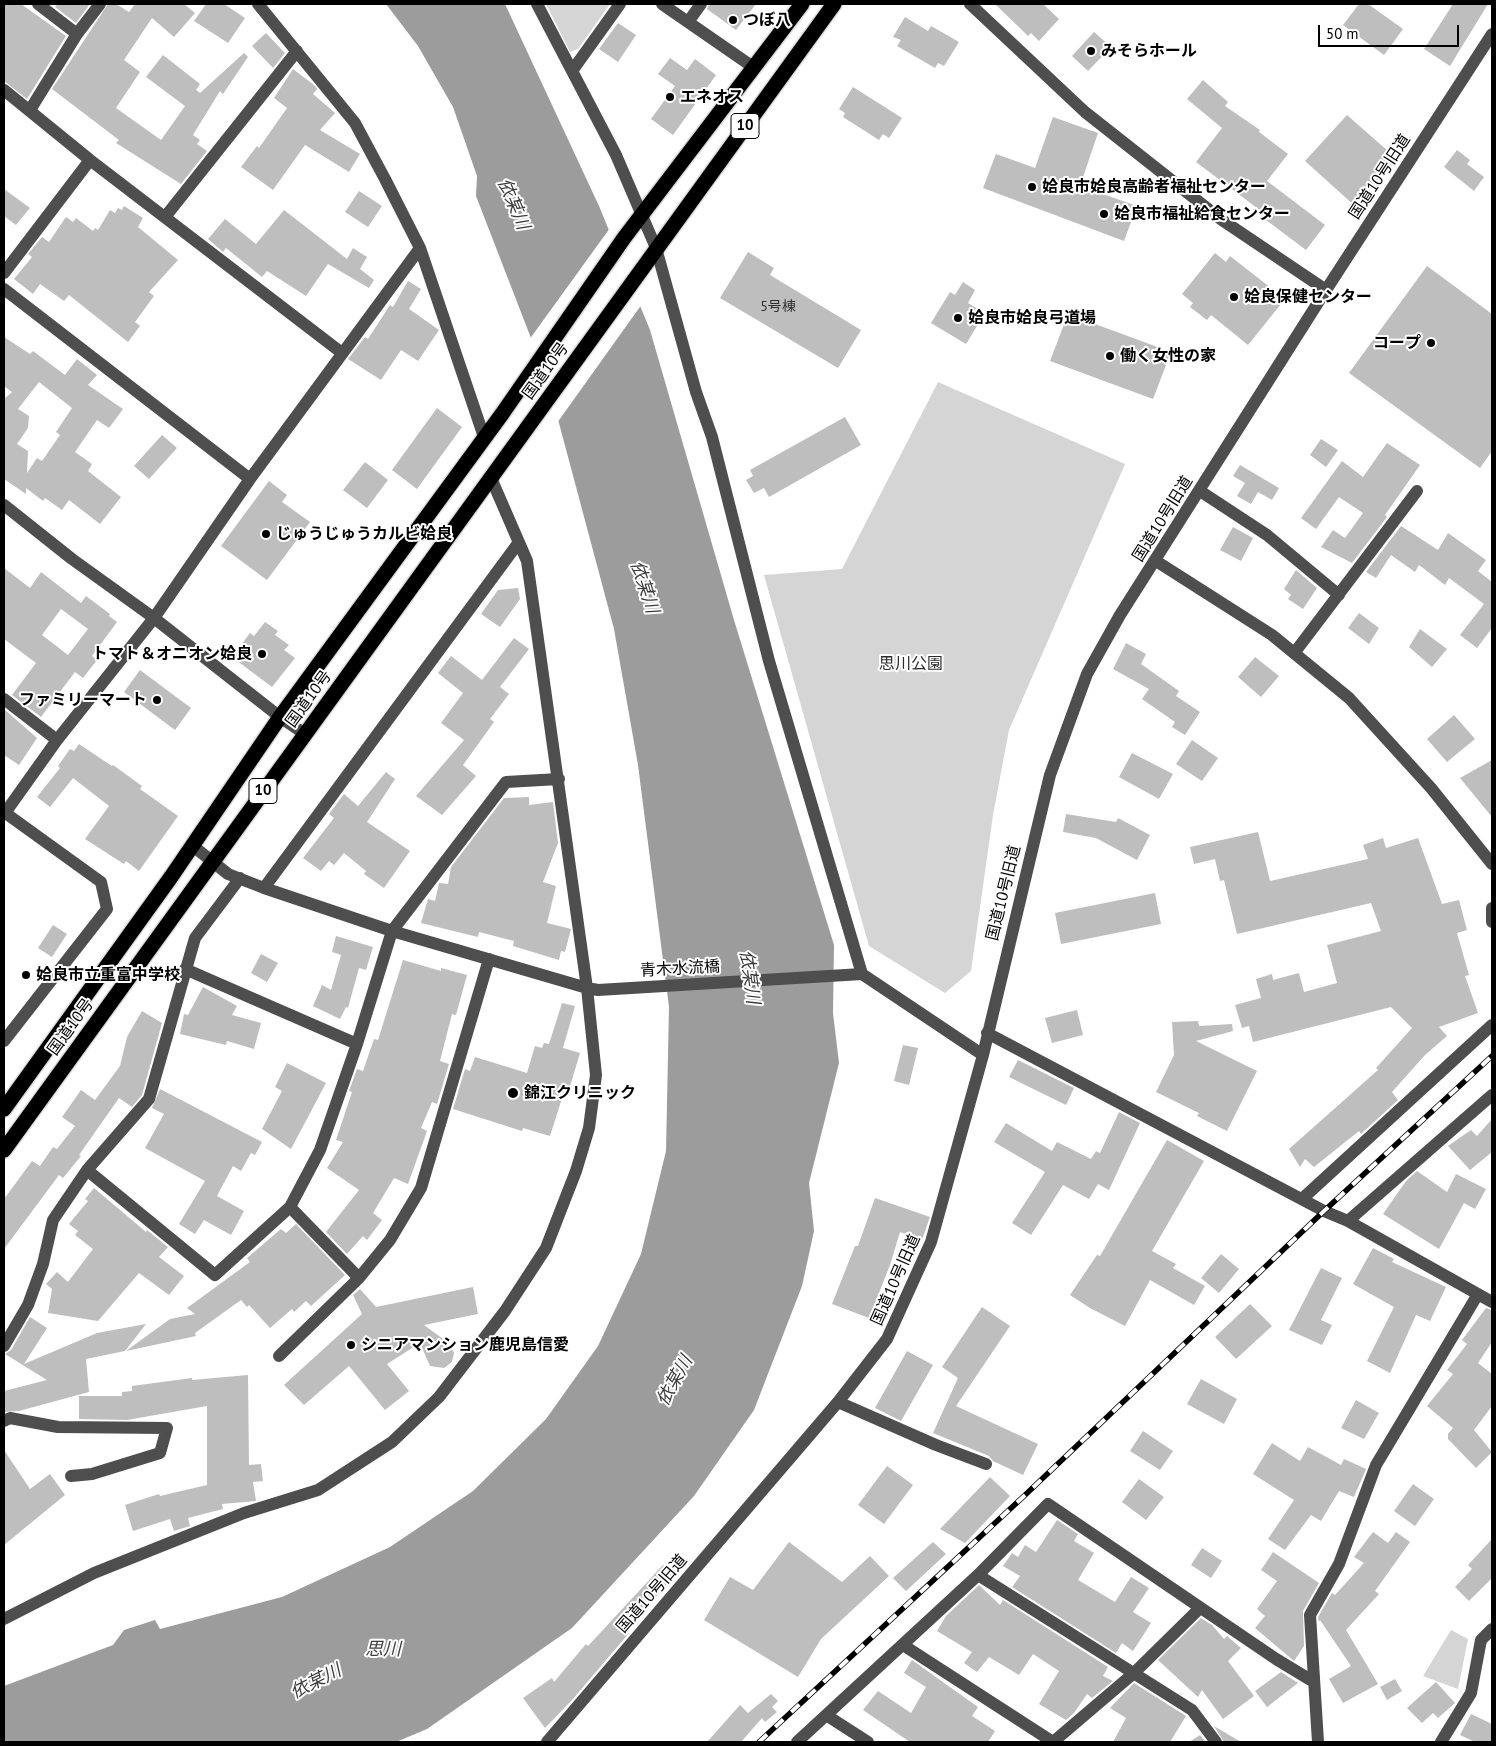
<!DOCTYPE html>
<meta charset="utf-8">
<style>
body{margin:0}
#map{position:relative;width:1496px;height:1746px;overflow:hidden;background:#fff;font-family:"PT Sans",sans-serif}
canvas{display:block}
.frame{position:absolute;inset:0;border:5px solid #000;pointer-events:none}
.scale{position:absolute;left:1318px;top:25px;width:141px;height:22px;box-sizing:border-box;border:2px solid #000;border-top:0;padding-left:6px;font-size:15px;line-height:18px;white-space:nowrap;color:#000;-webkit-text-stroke:4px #fff;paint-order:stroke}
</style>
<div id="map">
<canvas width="1496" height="1746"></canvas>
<div class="frame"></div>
<div class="scale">50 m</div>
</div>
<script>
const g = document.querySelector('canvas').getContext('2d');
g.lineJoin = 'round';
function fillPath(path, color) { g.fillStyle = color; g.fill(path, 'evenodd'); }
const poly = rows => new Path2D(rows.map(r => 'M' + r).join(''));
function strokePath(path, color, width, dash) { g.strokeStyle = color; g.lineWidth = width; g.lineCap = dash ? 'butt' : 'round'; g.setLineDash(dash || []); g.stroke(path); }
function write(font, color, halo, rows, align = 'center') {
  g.font = font + ' "PT Sans","Noto Sans JP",sans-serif'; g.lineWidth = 4; g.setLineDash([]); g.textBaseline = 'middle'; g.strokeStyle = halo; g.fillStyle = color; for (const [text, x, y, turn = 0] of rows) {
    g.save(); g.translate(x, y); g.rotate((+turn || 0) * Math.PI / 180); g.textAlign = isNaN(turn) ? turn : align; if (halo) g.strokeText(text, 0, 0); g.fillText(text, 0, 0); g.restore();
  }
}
fillPath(poly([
 [546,4,610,4,578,49,570,52],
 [938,382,1125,464,1009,730,993,815,971,971,945,993,869,946,764,575,842,569],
 [1451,1630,1468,1639,1458,1689,1423,1676]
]), '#d5d5d5');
fillPath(poly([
 [386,4,505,4,599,206,650,330,734,620,834,945,833,1013,839,1063,809,1183,814,1231,802,1286,754,1410,694,1496,572,1628,427,1729,396,1742,4,1742,4,1686,113,1645,124,1630,155,1620,160,1629,282,1597,390,1547,473,1491,546,1419,598,1346,641,1254,666,1151,669,1007,638,765,614,629,548,382,476,196,477,176,453,107,418,46]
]), '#9c9c9c');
fillPath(poly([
 [610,228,642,304,557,423,546,383,529,340]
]), '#fff');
fillPath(poly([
 [4,4,21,4,66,36,27,99,4,81],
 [58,4,90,4,76,23,55,7],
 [108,4,116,4,129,12,135,4,184,4,195,13,174,37,152,18,124,60,140,72,116,108,161,140,185,106,146,77,163,55,200,84,196,90,200,93,244,53,248,57,223,94,220,91,193,135,200,140,197,144,207,151,181,184,116,143,119,140,52,89],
 [206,4,224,4,245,18,228,43,194,21],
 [709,4,756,4,736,30,707,9],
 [995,4,1043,4,1059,19,1039,41,1031,33,1028,36],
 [1359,4,1368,4,1403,29,1384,55,1343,25],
 [1453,4,1488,4,1450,66,1424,49],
 [905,17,928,31,931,26,959,42,944,66,938,63,935,68,897,46,901,40,893,37],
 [618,23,636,35,618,62,599,49],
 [1094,32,1111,47,1088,71,1072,56],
 [266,33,285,53,273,68,252,46],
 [670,58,687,70,695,59,716,75,673,135,651,119,675,86,658,74],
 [293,69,314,85,317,89,313,94,335,113,320,130,360,154,349,172,305,145,273,190,241,167,257,146,259,148,287,108,274,98],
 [1203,80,1228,102,1225,106,1260,130,1259,132,1288,154,1267,181,1325,225,1306,250,1262,217,1265,214,1196,162,1222,128,1187,99],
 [853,87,902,118,889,138,883,134,879,140,843,117,845,113,839,109],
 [1347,115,1397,159,1355,206,1305,161],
 [1053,117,1098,133,1080,186,1137,206,1124,241,983,188,996,154,1035,168],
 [1457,150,1470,160,1467,164,1484,177,1474,191,1444,167],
 [4,189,30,208,16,225,4,216],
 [359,191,382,206,368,227,345,212],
 [124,206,143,218,138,227,178,260,149,292,154,296,135,322,140,326,128,342,69,295,64,301,40,284,33,294,14,279,32,257,28,254,42,237,49,242,66,217,73,222,76,218,93,231,95,228,98,230,110,210,115,213,118,208,122,210],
 [284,210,347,259,353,248,367,257,360,269,374,280,369,288,328,264,306,296,267,271,262,277,226,248,223,252,208,239,225,219,256,244],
 [748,252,774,268,770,275,861,330,838,368,720,298],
 [1215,253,1226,262,1230,256,1285,299,1248,345,1211,315,1207,320,1190,307,1193,303,1182,294],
 [1427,266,1492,314,1492,451,1480,468,1349,373],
 [408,281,421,289,409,309,439,330,418,361,401,350,381,380,348,359,365,337,368,339,390,305,393,307],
 [963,282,975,290,968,303,985,313,966,344,931,323,950,292,955,295],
 [1068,314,1171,352,1153,399,1050,361],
 [4,337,30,354,33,351,65,375,77,359,97,375,88,385,123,409,109,428,97,420,75,452,92,464,88,471,121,497,100,524,69,500,62,510,45,498,43,501,26,488,26,494,4,479,4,399,12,392,4,386],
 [39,382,72,408,56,432,60,435,42,461,37,458,27,473,28,451,17,444,28,428,29,416,18,409],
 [437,408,462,427,417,489,392,470],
 [845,417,861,445,769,497,764,488,754,493,746,480,753,476,750,470],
 [162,435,177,448,149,479,134,466],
 [1321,439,1338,450,1326,467,1310,455],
 [1387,443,1420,465,1385,515,1387,517,1352,563,1321,547,1333,530,1345,538,1363,513,1339,497,1316,529,1301,518,1342,461,1363,477],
 [365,462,388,480,367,508,343,490],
 [1240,465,1279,488,1272,500,1258,492,1251,504,1237,496,1245,483,1233,476],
 [269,481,287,495,282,502,310,522,267,580,221,546],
 [1401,526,1438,550,1448,533,1486,560,1478,571,1492,582,1492,628,1477,648,1460,635,1484,604,1449,578,1445,585,1419,565,1415,572,1391,555,1376,578,1366,572],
 [1233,527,1253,538,1241,561,1220,550],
 [4,568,30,588,41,572,81,603,86,596,110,614,109,616,117,622,92,656,97,660,83,678,75,672,41,717,12,695,36,663,4,639],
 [61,609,88,629,68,655,42,635],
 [1296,570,1317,588,1303,609,1288,599,1291,595,1284,589],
 [518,588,520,599,500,627,481,614,498,590],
 [1359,613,1379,628,1369,644,1348,628],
 [265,622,278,631,275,635,289,645,284,650,295,658,272,687,232,657,250,633,254,636],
 [1420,629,1447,649,1432,667,1409,647],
 [514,638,529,649,500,687,509,694,490,719,494,722,463,765,476,776,442,815,416,796,464,740,441,723,463,693,438,673,451,656,482,680],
 [1126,643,1146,654,1141,664,1179,691,1176,696,1200,712,1185,735,1172,727,1175,722,1142,699,1149,689,1113,669],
 [1255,657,1279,676,1261,697,1238,677],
 [140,670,191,708,175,730,124,692],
 [4,709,37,738,19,765,4,755],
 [1454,715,1475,739,1447,762,1427,739],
 [1192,740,1218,758,1202,781,1176,764],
 [79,744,112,766,113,765,142,786,140,789,178,816,139,871,126,861,124,864,85,839,109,806,73,778,50,807,37,797,60,768,58,766,70,749,74,751],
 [1132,753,1173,774,1159,799,1119,777],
 [1492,760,1492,817,1460,778],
 [386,772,395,779,367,822,410,851,384,888,364,874,366,871,344,853,334,865,329,861,321,871,303,858,334,818,329,814,344,794,358,806],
 [529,797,529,805,553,802,558,843,543,882,556,886,547,923,571,929,565,952,561,951,559,960,513,946,514,941,479,932,478,937,421,923,428,899,435,901,439,883,448,884,451,867,504,798],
 [1066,814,1116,822,1118,818,1150,835,1137,860,1096,838,1063,832],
 [1258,832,1270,881,1368,859,1363,845,1383,838,1386,848,1418,838,1442,904,1459,900,1467,930,1457,933,1469,975,1465,976,1478,1013,1439,1027,1447,1036,1425,1055,1392,1092,1398,1100,1361,1134,1359,1131,1314,1167,1305,1159,1300,1167,1289,1149,1378,1070,1376,1068,1412,1028,1391,1007,1253,1042,1249,1026,1242,1028,1235,1005,1261,998,1256,979,1272,974,1273,980,1299,973,1304,992,1337,983,1327,945,1381,931,1371,903,1237,934,1224,880,1220,881,1215,859,1194,864,1190,847],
 [1155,893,1161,924,1061,944,1055,913],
 [53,925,67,934,52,957,38,948],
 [336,936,373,947,366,970,359,968,348,1008,346,1007,340,1019,313,1006,322,985,331,990,341,955,332,952],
 [261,954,278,963,267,982,251,973],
 [403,960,441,971,441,968,467,975,456,1015,452,1014,440,1061,449,1064,437,1104,432,1102,421,1128,427,1131,408,1184,394,1178,373,1213,382,1220,367,1240,363,1236,347,1254,326,1232,359,1190,327,1168,343,1142,336,1140,352,1092,349,1091,357,1069,363,1071,374,1039,378,1040],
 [203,987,237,1006,232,1015,261,1023,254,1049,227,1041,226,1045,180,1034,184,1014,188,1015],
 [562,1003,575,1006,563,1048,580,1053,568,1093,564,1092,550,1136,523,1128,522,1131,453,1109,465,1069,470,1071,475,1057,527,1073,535,1046,542,1048,544,1043,549,1044],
 [1077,1010,1083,1035,1052,1043,1045,1018],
 [142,1011,162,1023,142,1095,132,1107,119,1098,79,1155,81,1156,63,1178,59,1175,4,1249,4,1199,32,1161,40,1166,53,1147,57,1149,75,1126,62,1117,81,1090,95,1100,120,1066,127,1037],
 [1198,1021,1199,1026,1232,1024,1233,1031,1196,1041,1257,1071,1227,1131,1197,1116,1199,1113,1156,1092,1174,1055,1172,1022],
 [903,1045,918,1048,909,1085,894,1081],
 [1018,1060,1074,1088,1066,1105,1009,1077],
 [287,1063,326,1083,291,1149,262,1129,282,1091,275,1087],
 [160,1089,262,1142,255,1155,251,1153,241,1171,233,1166,217,1196,244,1211,231,1235,204,1220,195,1234,179,1224,205,1181,145,1148,164,1114,152,1108],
 [1119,1112,1140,1123,1109,1190,1098,1184,1089,1199,1063,1185,1031,1235,1012,1223,1045,1172,994,1142,1006,1123,1052,1151,1057,1142,1091,1159,1096,1151,1100,1153],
 [1492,1119,1492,1152,1470,1170,1448,1146,1471,1130,1477,1136],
 [1167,1140,1204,1161,1152,1251,1176,1264,1173,1268,1205,1286,1194,1305,1150,1280,1125,1326,1090,1308,1070,1295,1097,1255,1100,1256],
 [1417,1171,1447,1192,1456,1174,1486,1189,1475,1209,1464,1203,1439,1249,1383,1214,1406,1181],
 [94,1188,146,1232,147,1230,168,1247,159,1257,184,1276,169,1295,139,1273,98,1321,48,1313,52,1289,46,1284,57,1272,68,1282,93,1249,75,1235,78,1231,69,1224,88,1201,85,1199],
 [875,1198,930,1217,922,1240,900,1232,890,1265,869,1318,832,1304,855,1246,858,1246],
 [296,1224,345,1275,311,1306,306,1301,294,1312,292,1309,270,1328,249,1305,247,1307,241,1300,195,1333,196,1336,126,1351,170,1319,195,1314,187,1308,250,1262,247,1258,281,1229,286,1233],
 [1373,1248,1394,1259,1392,1262,1446,1287,1430,1321,1416,1315,1390,1373,1367,1361,1394,1307,1353,1284],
 [1221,1254,1239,1269,1219,1293,1201,1278],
 [1321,1268,1342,1278,1321,1320,1332,1325,1322,1345,1289,1330],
 [473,1287,478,1314,424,1325,450,1344,454,1353,452,1362,444,1368,430,1366,420,1343,387,1364,409,1391,385,1410,349,1366,304,1405,284,1385,362,1314,353,1295,360,1289,376,1307],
 [1250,1304,1272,1326,1236,1359,1215,1337],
 [982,1307,1010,1326,956,1406,1038,1444,1023,1475,993,1461,989,1456,933,1433,958,1378,942,1367],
 [1486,1308,1492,1310,1492,1342,1478,1363,1492,1374,1492,1406,1474,1430,1492,1452,1476,1468,1448,1439,1448,1434,1453,1428,1427,1406,1453,1374,1447,1370,1467,1344,1462,1340],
 [30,1317,47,1328,24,1364,97,1333,146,1324,125,1351,86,1359,89,1392,19,1411,4,1412,4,1391,47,1380,5,1354,11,1350],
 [907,1351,933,1365,901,1421,875,1408],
 [248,1375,249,1465,261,1464,263,1481,253,1482,256,1501,222,1504,223,1509,188,1518,190,1526,174,1531,170,1519,133,1531,125,1505,159,1494,160,1496,207,1485,207,1406,127,1420,79,1419,79,1396,122,1396,122,1392,132,1391,132,1386,192,1378,192,1380],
 [1201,1379,1237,1399,1224,1424,1187,1404],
 [1356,1400,1379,1413,1364,1439,1341,1428],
 [1143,1431,1173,1451,1160,1470,1130,1451],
 [1272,1443,1300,1461,1308,1447,1341,1465,1344,1459,1366,1469,1354,1497,1339,1491,1321,1521,1311,1515,1285,1550,1268,1539,1294,1500,1253,1474],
 [4,1450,30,1489,50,1474,65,1495,4,1545],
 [887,1466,913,1485,884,1524,858,1505],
 [990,1477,1010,1496,965,1543,940,1529],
 [1139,1479,1164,1497,1146,1520,1122,1502],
 [1413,1484,1434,1499,1415,1526,1394,1511],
 [1057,1520,1078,1534,1074,1541,1094,1553,1078,1580,1115,1602,1131,1577,1149,1588,1133,1612,1151,1623,1133,1651,1122,1643,1116,1653,1012,1587,1020,1576,1003,1566,1012,1553,1018,1557,1025,1545,1036,1552],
 [1373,1532,1388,1543,1396,1532,1410,1542,1375,1591,1379,1594,1346,1630,1378,1684,1343,1703,1329,1679,1351,1666,1320,1620,1319,1622,1318,1617,1332,1593,1335,1595,1364,1563,1354,1557],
 [1492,1539,1492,1578,1469,1601,1455,1587,1472,1569,1468,1565],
 [789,1542,842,1582,870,1556,889,1576,821,1639,798,1677,704,1620,730,1577,753,1590],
 [933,1542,946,1554,906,1591,893,1578],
 [1202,1548,1222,1561,1211,1578,1191,1565],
 [1273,1552,1319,1583,1303,1611,1304,1646,1294,1661,1255,1628,1265,1616,1257,1609,1277,1581,1261,1570],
 [663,1565,675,1575,626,1631,629,1633,573,1699,545,1728,523,1698,552,1678,554,1682,586,1644,588,1646],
 [979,1585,1000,1605,1003,1600,1108,1667,1103,1676,1113,1681,1092,1698,1087,1694,1074,1713,1066,1720,1039,1704,1059,1671,1033,1654,1019,1675,989,1657,977,1672,964,1663,972,1652,937,1631,946,1616],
 [1201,1618,1212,1625,1224,1639,1227,1636,1241,1648,1228,1661,1254,1696,1223,1719,1202,1690,1198,1697,1158,1660],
 [912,1660,978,1707,972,1716,995,1731,988,1742,910,1742,863,1710,878,1691,911,1713,926,1687,904,1673],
 [1281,1672,1298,1683,1267,1707,1255,1691],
 [1395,1679,1402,1691,1387,1700,1380,1687],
 [1436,1682,1455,1703,1438,1718,1433,1713,1422,1723,1407,1708],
 [1134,1683,1186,1716,1170,1742,1113,1742,1126,1718,1110,1708],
 [771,1694,778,1701,772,1707,777,1712,765,1722,762,1718,741,1742,707,1742,740,1705,748,1713],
 [1471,1714,1492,1724,1492,1742,1475,1742,1460,1735],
 [1214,1726,1241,1742,1224,1742],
 [1200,1735,1206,1742,1189,1742]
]), '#bebebe');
const highway = poly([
 [4,1109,171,877,280,717,502,414,624,238,802,4],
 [4,1150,834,4]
]);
strokePath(highway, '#dbdbdb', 18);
strokePath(poly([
 [38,4,77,34],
 [258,4,355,123,385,179,420,248,484,437],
 [537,4,616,155,656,248,696,392,712,437,769,661,862,974],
 [662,4,753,67],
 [970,4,1085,112,1222,220,1326,290],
 [688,22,701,4],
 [572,71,620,4],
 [4,90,90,160,342,353],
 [30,110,77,34,100,4],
 [165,217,297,51],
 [4,273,90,160],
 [4,289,250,479],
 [1200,491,1267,535,1339,595],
 [4,505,72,559,154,618,280,717,305,734],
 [1156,561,1272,635,1349,698,1431,788,1492,864],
 [1295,652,1417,491],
 [4,699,57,740],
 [4,812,101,882,107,909,4,1041],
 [5,813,57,740,154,618,250,479,420,248],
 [193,846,228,874,264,888,392,931,587,988,598,990,862,974,983,1055],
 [264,888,519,542],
 [1492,908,1492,922],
 [489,959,421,1188,390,1240,359,1278,290,1207,320,1150,357,1044,392,931,506,782,559,779],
 [185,969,357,1044],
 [987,1033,1324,1211,1348,1221,1492,1302],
 [87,1170,215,1275,290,1207],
 [1302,1199,1492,1025],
 [1348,1221,1492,1095],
 [4,1346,28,1305,43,1264,53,1220,87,1170,149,1099,195,938,240,878],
 [279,1356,359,1278],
 [838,1402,936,1445,986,1464],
 [4,1421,10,1418,58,1427,167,1428,160,1453,92,1474,71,1476],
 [978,1575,1192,1710,1216,1742],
 [4,1619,94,1573,244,1513,318,1490,392,1442,439,1397,505,1311,546,1248,576,1171,589,1128,596,1075,587,988,527,561,491,478],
 [903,1645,1053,1742],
 [826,1715,868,1742],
 [547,1742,838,1402,887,1339,931,1242,983,1055,1050,775,1087,674,1120,615,1326,290,1492,34],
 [797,1742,978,1575,1048,1504,1276,1659,1314,1682],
 [1053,1742,1134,1673,1200,1608],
 [1318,1742,1310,1615,1339,1564,1376,1465,1478,1294],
 [1441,1742,1471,1693,1481,1640,1492,1629]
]), '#4e4e4e', 12);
strokePath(highway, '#000', 15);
const rail = poly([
 [759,1742,1023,1497,1324,1211,1492,1056]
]);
strokePath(rail, '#000', 5.5);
strokePath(rail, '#fff', 4, [11]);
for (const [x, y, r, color] of [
 [733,20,5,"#000"],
 [1091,51,5,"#000"],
 [670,97,5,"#000"],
 [1032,187,5,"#000"],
 [1104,214,5,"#000"],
 [1234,297,5,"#000"],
 [958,318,5,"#000"],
 [1431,343,5,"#000"],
 [1110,356,5,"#000"],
 [266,534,5,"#000"],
 [262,654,5,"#000"],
 [157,700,5,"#000"],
 [26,975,5,"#000"],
 [513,1093,6,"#000"],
 [351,1345,5,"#000"]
]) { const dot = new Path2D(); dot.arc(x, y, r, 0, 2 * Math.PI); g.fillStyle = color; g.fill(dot); strokePath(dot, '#fff', 2); }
write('14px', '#303030', null, [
 ["5号棟",778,307]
]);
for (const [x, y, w] of [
 [745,126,28],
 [263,791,28]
]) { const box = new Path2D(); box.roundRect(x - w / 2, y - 12.5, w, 25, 4); g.fillStyle = '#fff'; g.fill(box); strokePath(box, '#000', 1); }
write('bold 15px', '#000', null, [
 ["10",745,126],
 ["10",263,791]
]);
write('bold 16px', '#000', '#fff', [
 ["つぼ八",743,20],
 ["みそらホール",1101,51],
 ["エネオス",680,97],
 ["姶良市姶良高齢者福祉センター",1042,187],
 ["姶良市福祉給食センター",1114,214],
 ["姶良保健センター",1244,297],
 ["姶良市姶良弓道場",968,318],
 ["コープ",1421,343,"right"],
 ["働く女性の家",1120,356],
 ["じゅうじゅうカルビ姶良",276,534],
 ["トマト＆オニオン姶良",252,654,"right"],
 ["ファミリーマート",147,700,"right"],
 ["姶良市立重富中学校",36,975],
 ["錦江クリニック",524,1093],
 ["シニアマンション鹿児島信愛",361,1345]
], 'left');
write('16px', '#000', '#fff', [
 ["国道10号旧道",1380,177,-57],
 ["国道10号",546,371,-54],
 ["国道10号旧道",1163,519,-58],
 ["国道10号",309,699,-54],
 ["国道10号旧道",1004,893,-76],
 ["青木水流橋",680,969,-3],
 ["国道10号",71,1027,-54],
 ["国道10号旧道",896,1280,-66],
 ["国道10号旧道",652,1594,-49]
]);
write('16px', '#2c2c2c', '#fff', [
 ["思川公園",911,664]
]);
write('italic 18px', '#3d3d3d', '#fff', [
 ["依某川",513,204,67],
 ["依某川",644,587,72],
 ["依某川",749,977,82],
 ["依某川",675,1381,-61],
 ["思川",383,1650],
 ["依某川",316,1682,-27]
]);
</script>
